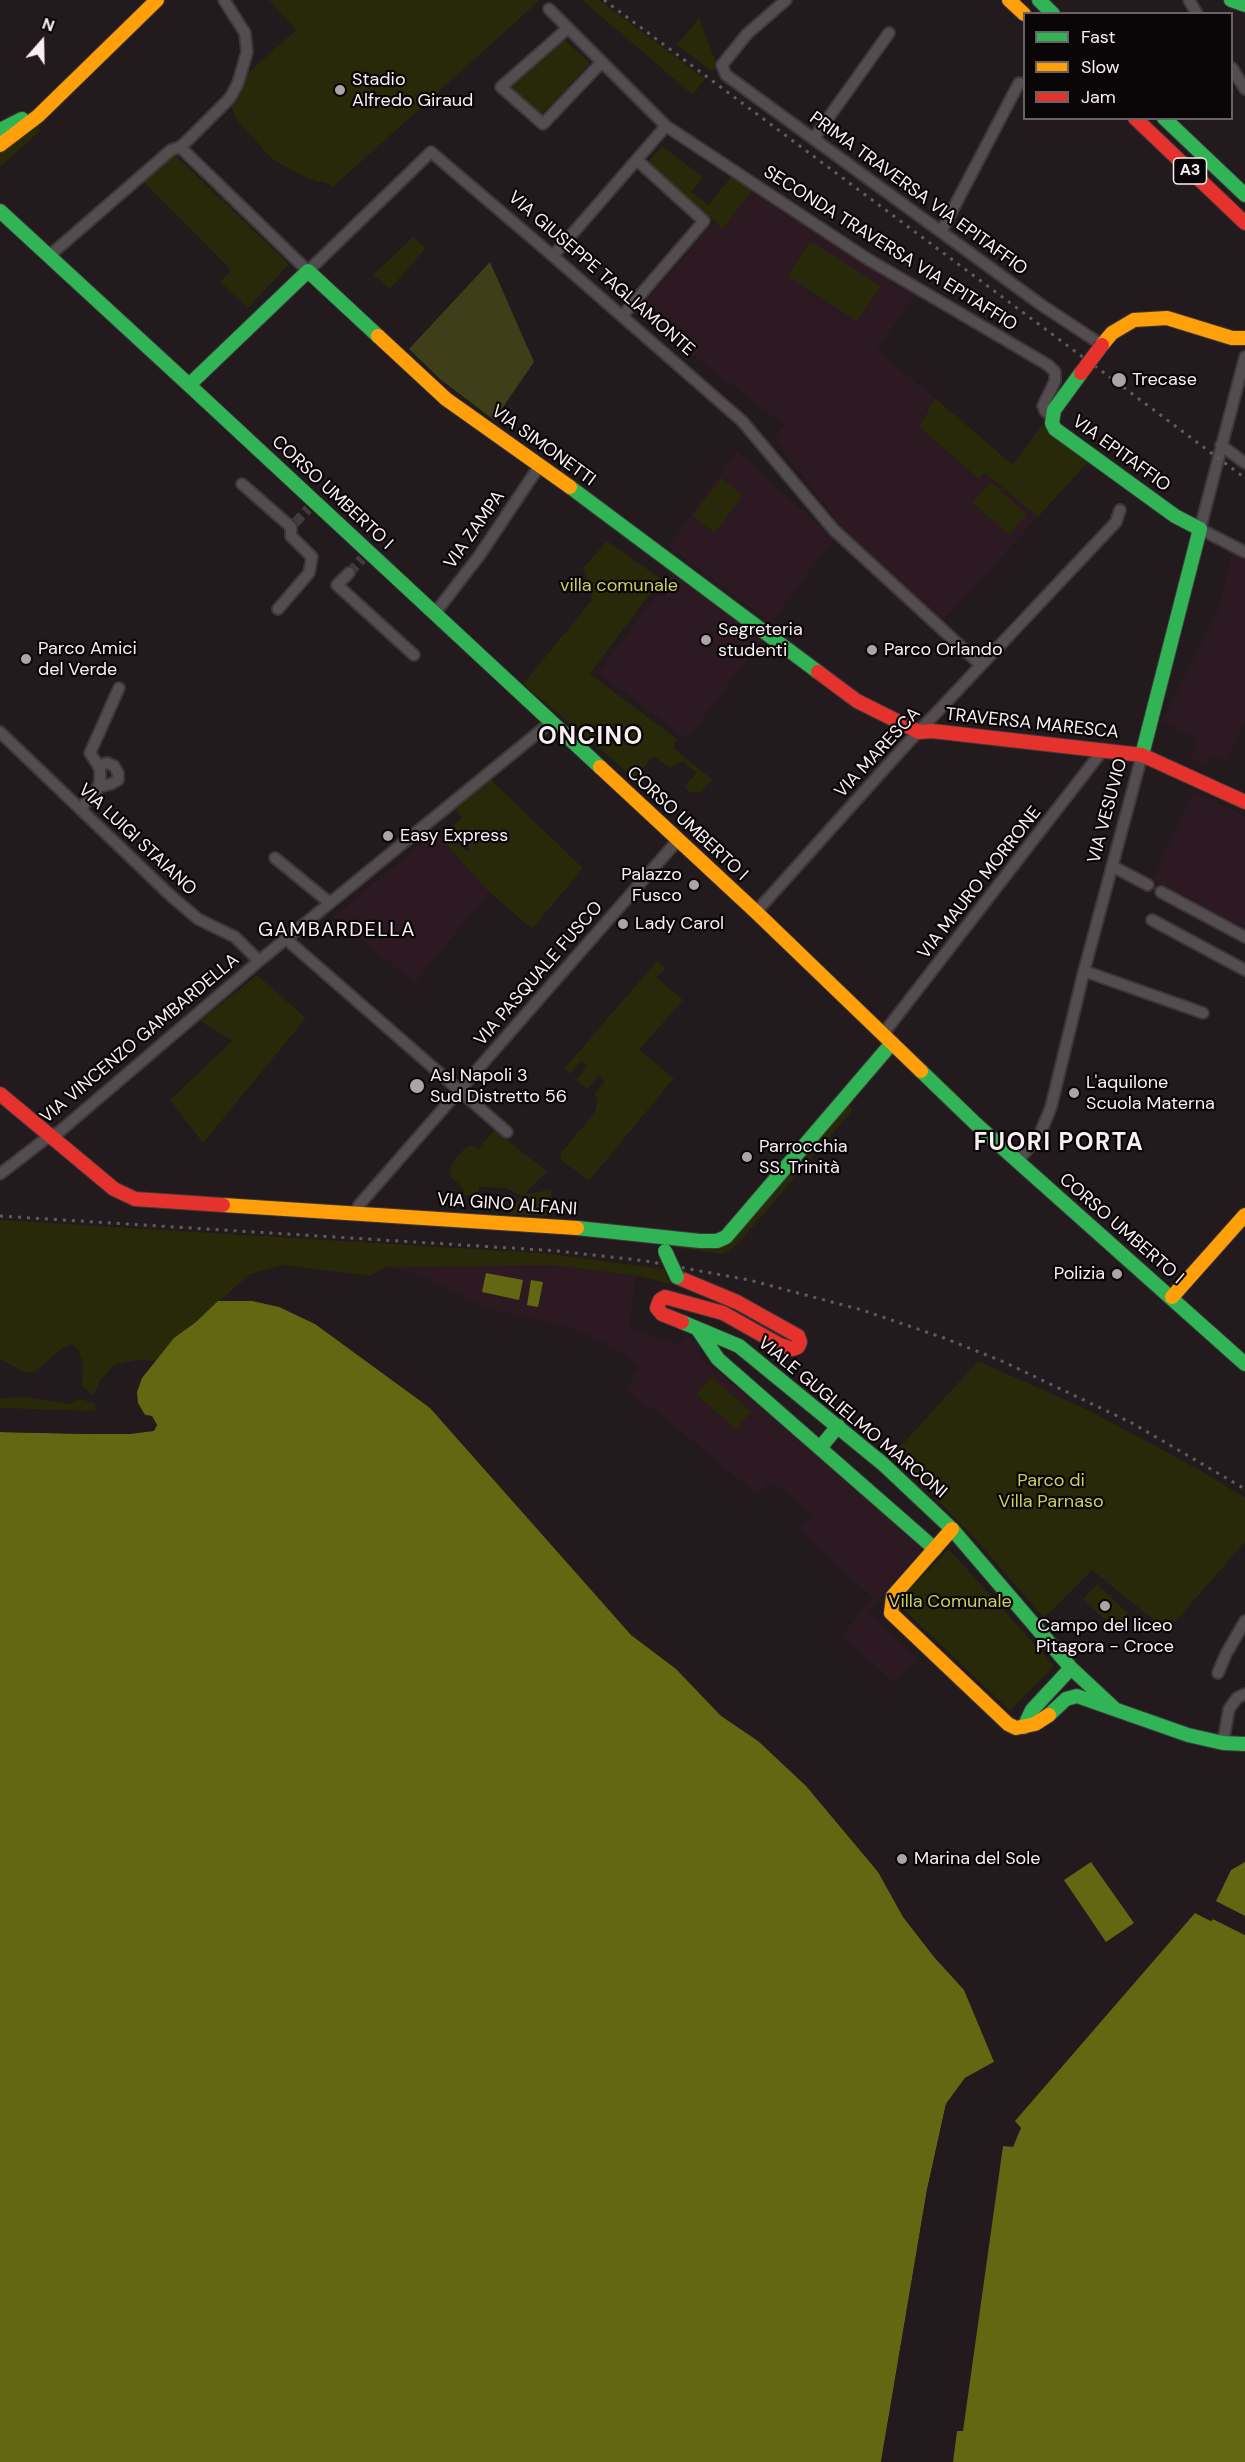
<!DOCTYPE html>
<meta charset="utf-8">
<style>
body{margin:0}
#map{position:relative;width:1245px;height:2462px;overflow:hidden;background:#221a1d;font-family:"DM Sans",sans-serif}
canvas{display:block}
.legend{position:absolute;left:1023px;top:12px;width:210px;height:108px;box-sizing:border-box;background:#0a0507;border:2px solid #6a6365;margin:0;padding:8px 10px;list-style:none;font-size:18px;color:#faeff3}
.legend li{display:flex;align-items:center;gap:12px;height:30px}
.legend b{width:30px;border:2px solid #6a6365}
.north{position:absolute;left:12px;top:12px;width:60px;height:60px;-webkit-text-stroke:4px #0a0507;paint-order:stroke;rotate:20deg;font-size:16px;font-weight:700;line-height:24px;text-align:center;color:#faeff3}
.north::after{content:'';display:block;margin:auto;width:21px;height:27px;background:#faeff3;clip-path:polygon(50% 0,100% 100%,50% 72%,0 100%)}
</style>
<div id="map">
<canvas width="1245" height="2462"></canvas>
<ul class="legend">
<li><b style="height:8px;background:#30b455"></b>Fast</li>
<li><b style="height:8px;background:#ff9f0a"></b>Slow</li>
<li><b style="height:8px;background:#e5322d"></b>Jam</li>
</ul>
<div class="north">N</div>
</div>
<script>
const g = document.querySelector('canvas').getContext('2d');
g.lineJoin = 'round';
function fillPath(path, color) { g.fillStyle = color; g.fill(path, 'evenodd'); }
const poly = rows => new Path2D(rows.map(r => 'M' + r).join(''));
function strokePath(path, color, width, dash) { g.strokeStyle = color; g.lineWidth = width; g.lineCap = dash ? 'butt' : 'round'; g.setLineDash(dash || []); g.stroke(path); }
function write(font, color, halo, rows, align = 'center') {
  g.font = font + ' "DM Sans",sans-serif'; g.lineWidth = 4.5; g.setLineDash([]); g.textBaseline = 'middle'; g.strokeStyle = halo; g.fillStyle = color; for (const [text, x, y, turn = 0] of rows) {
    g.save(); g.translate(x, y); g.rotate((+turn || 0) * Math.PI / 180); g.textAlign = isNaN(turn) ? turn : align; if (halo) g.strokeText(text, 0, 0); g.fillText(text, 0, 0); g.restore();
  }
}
fillPath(poly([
 [753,189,916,293,877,351,935,398,919,427,979,479,985,473,1038,517,943,621,842,528,774,439,784,425,636,311,714,222,723,229],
 [737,451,834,539,771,623,668,546],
 [1233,550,1245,557,1245,723,1226,761,1210,754,1205,765,1190,757,1198,740,1162,721,1218,611],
 [677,568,766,635,687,739,598,673],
 [1194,792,1245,816,1245,928,1152,880],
 [435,832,489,892,415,983,333,917],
 [454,1265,551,1265,636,1275,629,1329,678,1344,687,1336,701,1347,699,1356,870,1500,923,1548,868,1612,918,1660,894,1683,842,1635,873,1598,799,1530,812,1514,771,1481,757,1495,666,1419,625,1391,641,1366,617,1350,586,1334,558,1324,489,1309,422,1276,386,1267]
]), '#2c1922');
fillPath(poly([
 [269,0,540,0,333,187,329,184,308,179,272,159,236,119,231,107,247,74,296,30],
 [582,0,599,0,705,79,693,95],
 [699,18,717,65,712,71,677,45],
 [565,40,590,63,542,114,510,88],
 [52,112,53,113,38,128,40,131,0,167,0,149],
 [662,146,703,177,691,192,708,205,732,176,753,189,723,229,648,162],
 [172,156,177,157,289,264,248,308,220,282,231,270,142,180],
 [413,237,426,248,390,289,373,275],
 [810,241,880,286,857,321,788,276],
 [935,398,1013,465,1043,424,1048,432,1089,461,1038,517,985,473,979,479,919,427],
 [721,478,743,495,715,533,693,516],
 [991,482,1027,515,1009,535,972,502],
 [607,541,661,579,590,674,677,739,673,748,713,780,699,793,690,792,685,787,696,773,683,761,670,768,654,756,634,778,523,684,592,600,583,568],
 [491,780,583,868,532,929,489,892,441,839,444,835,469,852,469,835,451,828,462,818,455,810],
 [657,961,665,968,657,978,683,1000,639,1050,674,1078,589,1181,560,1159,561,1153,595,1112,598,1099,594,1095,605,1081,599,1076,587,1089,576,1080,587,1066,581,1061,570,1074,564,1069],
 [257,975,306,1018,203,1143,170,1100,232,1041,200,1021],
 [848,1104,853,1110,741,1240,729,1251,722,1254,665,1246,663,1235,717,1241],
 [494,1130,547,1171,524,1195,551,1189,552,1202,549,1216,508,1214,522,1196,506,1188,479,1187,479,1195,464,1195,464,1189,450,1176,452,1163,463,1150,470,1145,478,1149],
 [0,1220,540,1253,664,1269,670,1284,640,1276,551,1265,386,1267,370,1276,283,1265,250,1274,196,1322,177,1336,155,1361,137,1360,114,1365,100,1381,94,1395,82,1387,83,1365,79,1350,72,1344,62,1348,35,1372,24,1372,0,1359],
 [978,1361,1088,1410,1200,1470,1245,1498,1245,1542,1167,1631,1092,1570,1044,1618,975,1539,915,1477,891,1457],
 [712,1377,751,1412,736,1429,696,1394],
 [25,1397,71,1404,79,1399,95,1403,95,1411,0,1408,0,1398],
 [949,1549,1054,1666,1010,1711,898,1604,900,1599],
 [1097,1584,1128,1613,1114,1628,1083,1599]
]), '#272908');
fillPath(poly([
 [490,262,534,362,494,420,440,379,409,349]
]), '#3e3f18');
fillPath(poly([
 [486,1273,523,1280,519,1300,482,1292],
 [531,1280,543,1282,538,1307,527,1305],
 [218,1301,252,1301,279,1307,315,1324,430,1408,631,1635,676,1669,721,1716,758,1741,806,1786,878,1872,903,1917,934,1957,964,1990,994,2062,965,2078,946,2104,927,2190,881,2462,0,2462,0,1432,92,1434,153,1431,157,1425,152,1417,145,1415,138,1403,137,1392,142,1378,174,1338,196,1322],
 [1091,1862,1134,1923,1106,1942,1064,1880],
 [1245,1862,1245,1916,1216,1901,1231,1870],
 [1195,1913,1211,1921,1213,1919,1245,1935,1245,2462,953,2462,957,2431,963,2431,1003,2146,1013,2147,1021,2128,1015,2121]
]), '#646711');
fillPath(poly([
 [141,1414,152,1416,157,1425,154,1431,130,1434,92,1434,0,1432,0,1429,92,1431,130,1431,152,1428,153,1425,150,1419],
 [1197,1911,1211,1917,1214,1916,1245,1932,1245,1935,1213,1919,1211,1921,1195,1913],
 [994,2062,997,2064,967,2081,949,2106,930,2190,884,2462,881,2462,927,2190,946,2104,965,2078]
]), '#221a1d');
strokePath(poly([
 [295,523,308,509],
 [349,573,362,559]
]), '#423a3d', 10, [10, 5]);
const street = poly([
 [786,0,747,34,722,65,726,75,1040,304,1102,345],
 [1189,0,1197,14],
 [549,9,666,126,866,258,1048,365,1055,372,1055,381,1043,406,1045,411,1052,416],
 [567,29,501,87,543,124,601,63],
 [1232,68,1245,89],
 [814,138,889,33],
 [180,147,308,271,431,152,553,256,742,421,834,530,981,665],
 [942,230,1019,83],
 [49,256,171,150,180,147,186,142,230,98,238,83,247,52,245,33,224,0],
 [553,256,666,126],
 [622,316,704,221,637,160],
 [1245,357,1200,529,1245,552],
 [1221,445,1245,463],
 [242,484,291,527,291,536,312,557,309,573,278,609],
 [349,573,337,585,414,655],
 [435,613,479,556,540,465],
 [0,732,171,896,198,919,235,937,259,961],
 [98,787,111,784,118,780,118,773,114,766,107,763,98,766],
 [80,809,97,790,100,781,100,768,90,753,119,688],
 [275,858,330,903],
 [1112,866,1148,885],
 [1161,892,1245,937],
 [756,912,904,747,1116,522,1120,510],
 [1152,920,1245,970],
 [286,939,507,1132],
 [1084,971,1203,1013],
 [883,1034,1099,755,1100,750],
 [1017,1162,1040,1134,1051,1107,1084,971,1142,755],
 [0,1174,44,1140,59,1132,259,961,551,722],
 [357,1213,359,1205,678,840],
 [1218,1673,1226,1654,1245,1621],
 [1223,1743,1229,1709,1237,1698,1245,1694]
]);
const fast = poly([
 [1039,0,1053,14],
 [1231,0,1245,5],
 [1164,118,1245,195],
 [0,130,22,119],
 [0,211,189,385,308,271,378,336],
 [1081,373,1054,410,1052,423,1055,429,1175,516,1200,529,1142,755],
 [189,385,600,767],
 [570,487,818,672],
 [921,1071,977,1125,1245,1364],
 [577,1228,700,1241,717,1241,726,1237,892,1043],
 [682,1322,739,1346,883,1464,952,1529,1071,1668,1115,1709],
 [697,1328,718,1359,935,1549],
 [820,1448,838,1426],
 [1049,1715,1066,1699,1077,1696,1188,1735,1223,1743,1245,1744],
 [1024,1727,1032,1710,1071,1668]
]);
const slow = poly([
 [1009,0,1024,14],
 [0,145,38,116,157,0],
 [378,336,446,399,570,487],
 [1102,345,1112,333,1134,320,1167,318,1232,338,1245,338],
 [600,767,756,912,921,1071],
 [223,1205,577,1228],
 [1172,1297,1245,1215],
 [952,1529,893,1596,891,1613,1008,1724,1016,1728,1035,1724,1049,1715]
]);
const jam = poly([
 [1135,118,1245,223],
 [818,672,857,701,919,732,932,731,1142,755,1245,802],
 [0,1094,114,1189,135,1199,223,1205],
 [677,1277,737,1302,798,1336,800,1342,798,1347,792,1349,780,1345,723,1313,665,1297,660,1300,657,1308,662,1314,682,1322]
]);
strokePath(street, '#3e373a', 14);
strokePath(fast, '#3e373a', 16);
strokePath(slow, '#3e373a', 16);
strokePath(jam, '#3e373a', 16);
strokePath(street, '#534d50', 10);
strokePath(fast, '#30b455', 14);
strokePath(slow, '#ff9f0a', 14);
strokePath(jam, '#e5322d', 14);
strokePath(poly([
 [604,0,1245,478],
 [0,1216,558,1251,646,1261,749,1280,862,1310,944,1338,1004,1362,1132,1423,1245,1489]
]), '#625b5e', 3, [3, 6]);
const fastBridge = poly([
 [665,1251,677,1277]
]);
const jamBridge = poly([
 [1081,373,1102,345]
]);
strokePath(fastBridge, '#3e373a', 16, []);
strokePath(jamBridge, '#3e373a', 16, []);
strokePath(fastBridge, '#30b455', 14);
strokePath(jamBridge, '#e5322d', 14);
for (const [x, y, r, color] of [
 [340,90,6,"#aea4a8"],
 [1119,380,8,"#aea4a8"],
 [706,640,6,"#aea4a8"],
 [872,650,6,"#aea4a8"],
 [26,659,6,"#aea4a8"],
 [388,836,6,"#aea4a8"],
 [694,885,6,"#aea4a8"],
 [623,924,6,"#aea4a8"],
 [417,1086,8,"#aea4a8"],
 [1074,1093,6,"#aea4a8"],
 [747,1157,6,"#aea4a8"],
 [1117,1274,6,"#aea4a8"],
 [1105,1606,6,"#aea4a8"],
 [902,1859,6,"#aea4a8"]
]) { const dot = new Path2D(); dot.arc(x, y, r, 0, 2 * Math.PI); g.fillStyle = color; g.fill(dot); strokePath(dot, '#0a0507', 2); }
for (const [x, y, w] of [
 [1190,171,33]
]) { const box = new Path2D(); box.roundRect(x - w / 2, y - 13, w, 26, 4.5); g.fillStyle = '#0a0507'; g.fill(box); strokePath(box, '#faeff3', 1.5); }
write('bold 16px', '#faeff3', null, [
 ["A3",1190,171]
]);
write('18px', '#faeff3', '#0a0507', [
 ["Stadio",352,80],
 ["Alfredo Giraud",352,101],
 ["Trecase",1132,380],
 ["Segreteria",718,630],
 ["studenti",718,651],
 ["Parco Amici",38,649],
 ["del Verde",38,670],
 ["Parco Orlando",884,650],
 ["Easy Express",400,836],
 ["Palazzo",682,875,"right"],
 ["Fusco",682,896,"right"],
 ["Lady Carol",635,924],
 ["Asl Napoli 3",430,1076],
 ["Sud Distretto 56",430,1097],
 ["L'aquilone",1086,1083],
 ["Scuola Materna",1086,1104],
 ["Parrocchia",759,1147],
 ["SS. Trinità",759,1168],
 ["Polizia",1105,1274,"right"],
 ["Campo del liceo",1105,1626,"center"],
 ["Pitagora - Croce",1105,1647,"center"],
 ["Marina del Sole",914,1859]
], 'left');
write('18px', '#faeff3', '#0a0507', [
 ["PRIMA TRAVERSA VIA EPITAFFIO",918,194,36],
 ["SECONDA TRAVERSA VIA EPITAFFIO",890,249,32],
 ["VIA GIUSEPPE TAGLIAMONTE",601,274,41],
 ["VIA SIMONETTI",543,446,36],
 ["VIA EPITAFFIO",1121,454,36],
 ["CORSO UMBERTO I",332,493,43],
 ["VIA ZAMPA",475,530,-55],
 ["TRAVERSA MARESCA",1032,724,6],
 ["VIA MARESCA",878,753,-47],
 ["VIA VESUVIO",1108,811,-75],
 ["CORSO UMBERTO I",687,824,43],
 ["VIA LUIGI STAIANO",137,840,43],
 ["VIA MAURO MORRONE",980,883,-52],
 ["VIA PASQUALE FUSCO",539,974,-49],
 ["VIA VINCENZO GAMBARDELLA",140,1039,-40],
 ["VIA GINO ALFANI",507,1205,4],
 ["CORSO UMBERTO I",1121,1229,41],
 ["VIALE GUGLIELMO MARCONI",852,1418,40]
]);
write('18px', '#c8d15c', '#0a0507', [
 ["villa comunale",619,586],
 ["Parco di",1051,1481],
 ["Villa Parnaso",1051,1502],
 ["Villa Comunale",950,1602]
]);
g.letterSpacing = '1.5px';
write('20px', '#faeff3', '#0a0507', [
 ["GAMBARDELLA",337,931]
]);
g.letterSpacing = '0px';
g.letterSpacing = '1.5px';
write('bold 24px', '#faeff3', '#0a0507', [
 ["ONCINO",591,738],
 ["FUORI PORTA",1059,1144]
]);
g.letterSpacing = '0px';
</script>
